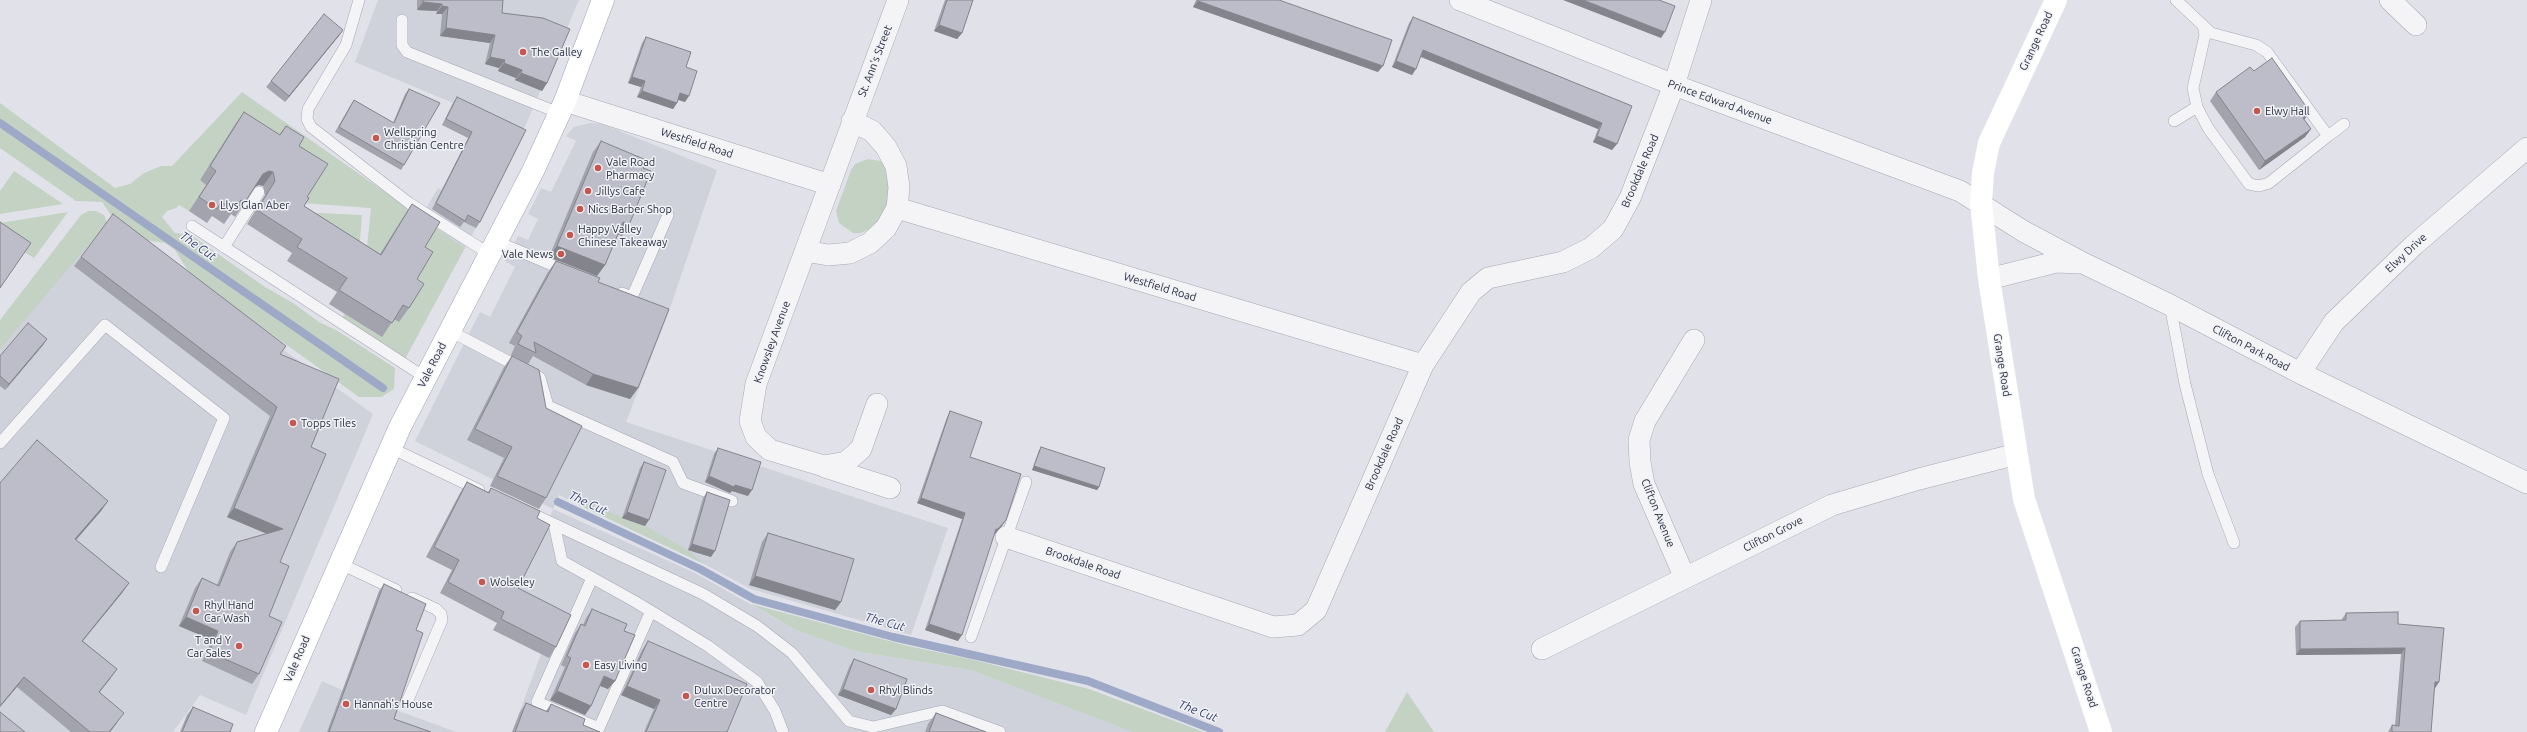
<!DOCTYPE html>
<style>
body{margin:0}
canvas{display:block;background:#e1e2e9}
</style>
<canvas width="2527" height="732"></canvas>
<script>
const g = document.querySelector('canvas').getContext('2d');
g.lineJoin = 'round';
function fillPath(path, color) { g.fillStyle = color; g.fill(path, 'evenodd'); }
const poly = rows => new Path2D(rows.map(r => 'M' + r).join(''));
function strokePath(path, color, width, dash) { g.strokeStyle = color; g.lineWidth = width; g.lineCap = dash ? 'butt' : 'round'; g.setLineDash(dash || []); g.stroke(path); }
function write(font, color, halo, rows, align = 'center') {
  g.font = font + ' Ubuntu,sans-serif'; g.lineWidth = 3; g.setLineDash([]); g.textBaseline = 'middle'; g.strokeStyle = halo; g.fillStyle = color; for (const [text, x, y, turn = 0] of rows) {
    g.save(); g.translate(x, y); g.rotate((+turn || 0) * Math.PI / 180); g.textAlign = isNaN(turn) ? turn : align; if (halo) g.strokeText(text, 0, 0); g.fillText(text, 0, 0); g.restore();
  }
}
fillPath(poly([
 [378,0,579,0,521,136,453,103,355,62],
 [590,123,602,124,717,170,667,317,626,422,948,528,911,635,751,589,704,564,559,495,553,509,695,573,796,630,855,651,971,670,1132,732,512,732,541,654,556,623,510,598,542,535,553,509,415,441,480,312,490,317,515,267,505,261,518,236,528,240,538,219,528,214,541,188,551,192,576,141,566,136,574,127],
 [438,188,484,213,465,248,421,217],
 [104,215,107,223,373,414,246,715,200,695,173,732,0,732,0,325],
 [322,681,342,690,456,732,299,732]
]), '#cfd1db');
fillPath(poly([
 [242,92,465,248,405,359,341,319,381,265,366,257,371,208,302,203,234,127,200,180,206,185,189,211,179,205,176,208,167,211,162,217,175,233,191,235,265,287,293,303,319,322,336,330,395,368,394,389,381,397,359,397,191,276,175,250,165,243,137,239,117,224,102,202,76,201,0,148,0,103,115,188,130,184,144,173,161,166,172,166],
 [868,159,881,161,887,167,891,187,886,206,875,226,861,233,853,233,839,223,836,211,851,170,855,164],
 [14,171,63,204,0,214,0,191],
 [88,211,96,211,104,215,107,223,0,349,0,320,81,215],
 [68,212,34,258,24,252,0,223],
 [299,212,362,215,359,253],
 [582,501,645,526,688,550,704,564,579,505,578,502],
 [751,604,908,646,970,659,1089,689,1204,732,1132,732,971,670,855,651,796,630],
 [1407,692,1434,732,1385,732]
]), '#c3d2c3');
strokePath(poly([
 [0,123,383,388],
 [558,502,700,569,754,599,893,637,1088,681,1219,732]
]), '#9ea9c7', 8);
const lane = poly([
 [359,0,346,45,308,109,307,119,311,127,409,203,491,255],
 [2176,0,2211,33,2256,45,2267,52,2328,136,2269,183,2259,186,2249,184,2208,128,2197,107,2193,88,2205,35,2203,25],
 [402,20,402,45,407,52,559,113],
 [2174,121,2197,107],
 [2328,136,2344,124],
 [192,226,426,378],
 [498,242,566,271],
 [224,247,259,192],
 [622,293,632,297,668,215],
 [2170,305,2185,384,2208,474,2234,543],
 [450,331,540,378,548,406,673,462,683,483,732,501],
 [0,443,105,325,224,418,161,567],
 [391,448,479,490],
 [524,510,703,594,757,626,792,653,849,721,873,727,942,711,1000,732],
 [554,524,562,561,634,601,708,646,757,682,775,711,783,732],
 [339,563,396,590],
 [592,578,537,702,599,728,651,611],
 [971,637,1026,482],
 [407,702,442,620,441,614,436,609,412,598]
]);
const street = poly([
 [1460,0,1674,85,1960,191,2023,231,2083,263,2170,305,2300,373,2527,483],
 [2390,0,2416,25],
 [565,101,830,185],
 [897,208,1423,365],
 [806,251,828,255,850,253,870,243,886,228,897,208,899,187,896,166,886,147,872,131,852,121],
 [1989,279,2056,262,2080,263],
 [2300,373,2334,322,2414,245,2527,148],
 [877,404,861,449,846,462,824,466,770,450,756,437,750,421,756,384,898,0],
 [825,467,890,488],
 [1006,537,1273,627,1298,625,1316,610,1423,365,1471,292,1488,278,1563,262,1591,248,1613,229,1630,198,1674,85,1701,0],
 [1685,578,1644,484,1640,462,1639,440,1645,421,1694,340],
 [1542,649,1832,505,1919,479,2017,454]
]);
const primary = poly([
 [266,732,400,427,533,171,565,101,603,0]
]);
strokePath(lane, '#a6a8b3', 12);
strokePath(street, '#a6a8b3', 22);
strokePath(primary, '#a1a4b4', 23);
strokePath(lane, '#f4f4f7', 11);
strokePath(street, '#f4f4f7', 21);
strokePath(poly([
 [2056,0,1989,143,1983,173,1981,203,1989,279,2024,499,2101,732]
]), '#fff', 22);
strokePath(primary, '#fff', 22);
fillPath(poly([
 [417,0,503,0,502,13,547,83,542,91,515,80,516,78,498,71,499,68,485,64,490,43,440,36,442,14,436,14,437,11,417,10],
 [945,0,973,0,962,33,957,39,934,31],
 [1196,0,1279,0,1378,72,1193,7],
 [1413,17,1632,106,1612,150,1593,142,1598,129,1421,57,1412,75,1392,67,1409,23],
 [343,30,285,102,266,87,271,81],
 [646,37,685,102,678,100,677,103,673,109,637,97,641,87,628,83,642,43],
 [2254,71,2310,112,2304,119,2311,129,2305,137,2259,170,2210,101,2216,92],
 [409,89,404,165,401,170,335,132,350,106,354,100,393,123,405,94],
 [457,97,526,130,480,222,476,228,464,222,460,227,432,209,468,138,442,125,453,103],
 [244,112,279,135,286,126,299,146,307,197,304,206,380,254,402,219,412,204,425,247,409,308,399,322,394,319,382,337,329,304,337,292,287,261,292,253,247,224,265,195,263,186,259,185,255,187,235,217,231,214,224,224,212,216,207,223,189,211,206,185,200,180,234,126],
 [601,141,643,168,622,236,618,234,605,265,597,276,549,257,593,152],
 [81,257,281,354,311,447,280,562,269,616,259,674,252,684,202,661,212,640,179,626,195,588,202,578,217,585,230,552,237,542,267,534,227,517,270,416,74,266],
 [556,261,598,282,638,388,630,399,586,385,533,356,528,364,511,355,515,346,509,343,548,272],
 [47,339,43,345,5,390,0,386,0,356],
 [512,356,546,498,539,509,490,486,504,458,467,440,504,367],
 [950,411,970,457,1002,526,994,535,958,641,925,630,962,519,917,503,947,417],
 [1041,447,1099,487,1097,490,1032,470,1039,450],
 [718,448,748,496,732,491,730,493,705,482,714,454],
 [644,462,645,526,622,518,640,468],
 [467,482,488,492,491,488,537,518,518,588,556,647,549,658,493,630,497,623,440,593,452,570,426,557,460,493],
 [0,483,108,501,101,511,76,540,129,583,122,593,83,641,117,669,100,692,117,723,110,732,71,732,17,687],
 [707,492,711,557,688,550,703,498],
 [768,533,841,602,835,610,749,585,762,542],
 [384,584,416,630,394,719,431,732,327,732,379,591],
 [592,609,624,631,615,681,608,689,600,686,591,706,585,715,550,700,565,667,561,665,575,633,581,624,583,625,586,618],
 [2346,613,2398,624,2439,682,2435,688,2434,688,2431,732,2388,732,2392,725,2395,725,2401,654,2296,655,2295,627,2300,621,2342,620,2342,619],
 [648,641,727,732,644,732,654,709,621,695,642,650],
 [854,659,896,709,891,715,838,695,850,665],
 [526,703,546,711,551,704,583,725,600,732,512,732,520,712],
 [193,707,230,732,180,732,187,715],
 [936,713,986,732,925,732,928,724]
]), '#a2a3ac');
fillPath(poly([
 [1563,0,1583,0,1665,32,1661,38],
 [1198,1,1383,66,1378,72,1193,7],
 [423,2,442,4,437,11,417,10],
 [442,6,448,7,442,14,436,14],
 [939,25,962,33,957,39,934,31],
 [446,28,495,35,490,43,440,36],
 [343,30,339,36,285,102,289,96],
 [1423,50,1602,123,1598,129,1419,56],
 [490,57,505,60,499,68,485,64],
 [1396,61,1416,69,1412,75,1392,67],
 [504,63,522,70,516,78,498,71],
 [521,73,547,83,542,91,515,80],
 [632,77,645,81,641,87,628,83],
 [642,91,677,103,673,109,637,97],
 [680,93,689,96,685,102,676,99],
 [2310,112,2304,120,2303,118],
 [2311,129,2305,137,2259,170,2265,161],
 [1597,136,1617,144,1612,150,1593,142],
 [269,171,273,172,263,186,259,185,253,188,263,174],
 [623,222,629,225,622,236,615,233],
 [557,246,605,265,597,276,549,257],
 [47,339,43,345,5,390,9,384],
 [593,374,638,388,630,399,586,385],
 [1034,466,1099,487,1097,490,1032,470],
 [709,476,735,485,752,490,748,496,732,491,730,493,705,482],
 [921,498,965,513,962,519,917,503],
 [108,501,101,511,68,549,75,539],
 [234,508,283,529,277,538,227,517],
 [627,512,649,520,645,526,622,518],
 [1006,520,1002,526,994,535,996,529],
 [692,544,715,551,711,557,688,550],
 [755,576,841,602,835,610,749,585],
 [129,583,122,593,75,650,82,641],
 [186,617,218,631,212,640,179,626],
 [929,624,962,635,958,641,925,630],
 [2405,648,2401,654,2296,655,2300,649],
 [117,669,110,679,92,701,99,692],
 [604,676,615,681,608,689,598,685],
 [24,677,17,687,0,707,0,706],
 [2435,682,2439,682,2435,688,2431,688],
 [627,686,660,700,654,709,621,695],
 [843,689,896,709,891,715,838,695],
 [557,691,591,706,585,715,550,700],
 [124,713,110,732,109,732]
]), '#84848c');
const building = poly([
 [423,0,503,0,502,13,543,18,570,29,547,83,521,73,522,70,504,63,505,60,490,57,495,35,446,28,448,7,442,6,442,4,423,2,423,0],
 [947,0,973,0,962,33,939,25,947,0],
 [1198,0,1279,0,1392,40,1383,66,1198,1,1198,0],
 [1583,0,1659,0,1675,6,1665,32,1583,0],
 [324,14,343,30,289,96,271,81,324,14],
 [1413,17,1632,106,1617,144,1597,136,1602,123,1423,50,1416,69,1396,61,1413,17],
 [646,37,691,52,686,67,697,71,689,96,680,93,677,103,642,91,645,81,632,77,646,37],
 [2272,58,2310,112,2303,118,2311,129,2265,161,2216,92,2250,67,2254,71,2272,58],
 [409,89,440,103,404,165,339,127,354,100,394,123,409,89],
 [457,97,526,130,480,222,468,215,465,221,436,203,472,132,446,119,457,97],
 [244,112,280,135,286,126,304,137,299,146,328,164,307,197,309,198,304,206,381,255,412,204,440,222,425,247,433,252,417,279,424,284,409,308,403,305,392,323,339,290,347,278,297,247,302,239,257,210,275,181,273,172,269,171,263,174,245,202,241,200,234,210,221,202,217,209,199,197,216,171,210,166,244,112],
 [601,141,646,160,643,168,651,171,629,225,623,222,605,265,557,246,601,141],
 [113,214,286,346,280,354,339,379,311,447,326,454,280,562,289,566,269,616,282,622,259,674,209,652,218,631,186,617,202,578,219,586,237,542,283,529,234,508,277,407,81,257,113,214],
 [0,222,31,243,0,288,0,222],
 [556,261,600,278,598,282,669,309,638,388,593,374,534,342,536,353,518,344,522,336,517,332,556,261],
 [28,323,47,339,9,384,0,376,0,356,28,323],
 [512,356,539,370,546,408,582,426,546,498,497,476,512,447,475,429,512,356],
 [950,411,982,422,970,457,1021,474,1006,520,998,529,996,529,962,635,929,624,965,513,921,498,950,411],
 [37,440,108,501,75,539,129,583,82,641,117,669,99,692,124,713,109,732,90,732,24,677,0,706,0,483,37,440],
 [1041,447,1105,468,1099,487,1034,466,1041,447],
 [718,448,761,462,752,490,735,485,734,487,709,476,718,448],
 [644,462,666,470,649,520,627,512,644,462],
 [467,482,489,493,491,488,540,511,537,518,550,525,518,588,571,615,556,647,501,619,504,612,448,582,459,560,434,547,467,482],
 [707,492,730,500,715,551,692,544,707,492],
 [768,533,854,559,841,602,755,576,768,533],
 [384,584,426,604,416,630,423,633,394,719,431,732,329,732,384,584],
 [592,609,627,624,624,631,635,635,615,681,604,676,591,706,557,691,571,658,567,656,581,624,585,626,592,609],
 [2398,612,2398,624,2444,628,2439,682,2435,682,2431,732,2392,732,2392,725,2399,726,2405,648,2300,649,2300,621,2346,620,2346,613,2398,612],
 [648,641,747,684,727,732,646,732,660,700,627,686,648,641],
 [854,659,907,679,896,709,843,689,854,659],
 [526,703,548,712,551,704,585,719,583,725,600,732,515,732,526,703],
 [193,707,233,724,230,732,182,732,193,707],
 [0,712,25,732,0,732,0,712],
 [936,713,986,732,929,732,936,713]
]);
fillPath(building, '#bcbdc8');
strokePath(building, '#84848c', 1);
for (const [x, y, r, color] of [
 [523,52,4,"#c6574e"],
 [2257,111,4,"#c6574e"],
 [376,138,4,"#c6574e"],
 [598,168,4,"#c6574e"],
 [588,191,4,"#c6574e"],
 [212,205,4,"#c6574e"],
 [580,209,4,"#c6574e"],
 [570,235,4,"#c6574e"],
 [561,254,4,"#c6574e"],
 [293,423,4,"#c6574e"],
 [482,582,4,"#c6574e"],
 [196,611,4,"#c6574e"],
 [239,646,4,"#c6574e"],
 [586,665,4,"#c6574e"],
 [871,690,4,"#c6574e"],
 [686,696,4,"#c6574e"],
 [346,704,4,"#c6574e"]
]) { const dot = new Path2D(); dot.arc(x, y, r, 0, 2 * Math.PI); g.fillStyle = color; g.fill(dot); strokePath(dot, '#f0f2f6', 1.5); }
write('11px', '#2a2d40', '#f0f2f6', [
 ["Grange Road",2036,41,-65],
 ["St. Ann's Street",875,61,-69],
 ["Prince Edward Avenue",1720,102,20],
 ["Westfield Road",697,143,18],
 ["Brookdale Road",1640,171,-67],
 ["Elwy Drive",2406,253,-43],
 ["Westfield Road",1160,287,17],
 ["Knowsley Avenue",772,342,-70],
 ["Clifton Park Road",2251,348,28],
 ["Vale Road",432,365,-63],
 ["Grange Road",2002,365,81],
 ["Brookdale Road",1384,454,-66],
 ["Clifton Avenue",1658,513,68],
 ["Clifton Grove",1773,534,-27],
 ["Brookdale Road",1083,563,19],
 ["Vale Road",297,659,-67],
 ["Grange Road",2084,677,72]
]);
write('11px', '#2a2d40', '#f0f2f6', [
 ["The Galley",531,52],
 ["Elwy Hall",2265,111],
 ["Wellspring",384,132],
 ["Christian Centre",384,145],
 ["Vale Road",606,162],
 ["Pharmacy",606,175],
 ["Jillys Cafe",596,191],
 ["Llys Glan Aber",220,205],
 ["Nics Barber Shop",588,209],
 ["Happy Valley",578,229],
 ["Chinese Takeaway",578,242],
 ["Vale News",553,254,"right"],
 ["Topps Tiles",301,423],
 ["Wolseley",490,582],
 ["Rhyl Hand",204,605],
 ["Car Wash",204,618],
 ["T and Y",231,640,"right"],
 ["Car Sales",231,653,"right"],
 ["Easy Living",594,665],
 ["Dulux Decorator",694,690],
 ["Centre",694,703],
 ["Rhyl Blinds",879,690],
 ["Hannah's House",354,704]
], 'left');
write('italic 12px', '#374471', '#f0f2f6', [
 ["The Cut",198,246,35],
 ["The Cut",588,503,25],
 ["The Cut",885,622,15],
 ["The Cut",1198,711,21]
]);
</script>
